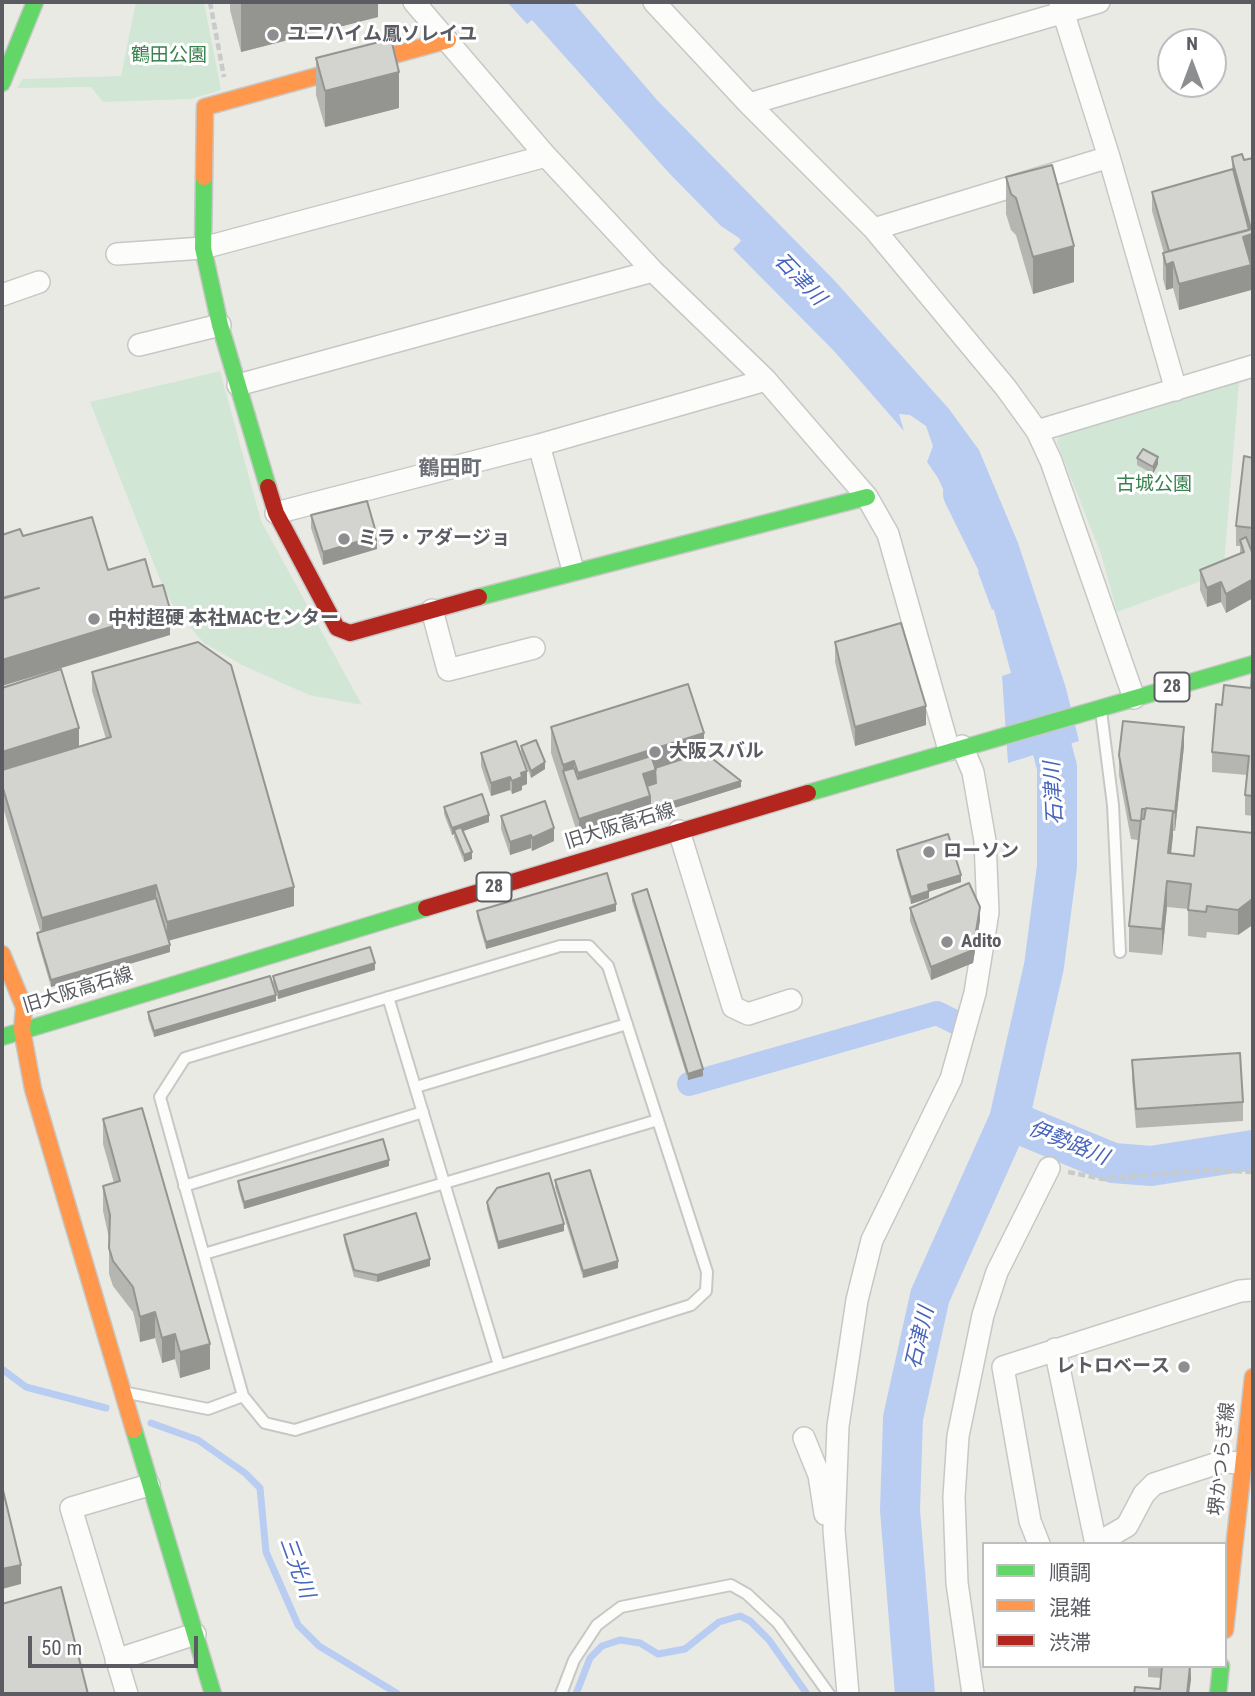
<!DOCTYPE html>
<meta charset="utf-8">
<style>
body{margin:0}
#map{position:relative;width:1255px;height:1696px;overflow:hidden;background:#eaeae4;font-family:"Roboto Condensed","Noto Sans JP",sans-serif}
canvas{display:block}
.frame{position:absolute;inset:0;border:4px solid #5a5c62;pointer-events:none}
.legend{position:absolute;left:982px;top:1542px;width:245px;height:126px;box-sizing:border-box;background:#fff;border:2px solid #bdbec0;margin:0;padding:9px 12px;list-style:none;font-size:21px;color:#5a5c62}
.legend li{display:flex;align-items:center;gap:14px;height:35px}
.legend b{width:35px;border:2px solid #bdbec0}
.north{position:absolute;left:1157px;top:28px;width:70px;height:70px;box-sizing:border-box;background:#fff;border:2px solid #bdbec0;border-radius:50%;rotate:0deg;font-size:19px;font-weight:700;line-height:28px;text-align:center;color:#5a5c62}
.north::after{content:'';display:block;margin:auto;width:24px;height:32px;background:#8c8e90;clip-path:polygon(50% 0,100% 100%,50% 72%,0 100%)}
.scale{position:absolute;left:28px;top:1636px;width:170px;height:32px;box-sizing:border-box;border:4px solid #5a5c62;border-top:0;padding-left:9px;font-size:21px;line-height:24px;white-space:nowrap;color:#5a5c62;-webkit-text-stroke:5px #fff;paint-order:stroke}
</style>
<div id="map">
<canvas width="1255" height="1696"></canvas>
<div class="frame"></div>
<ul class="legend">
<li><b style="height:9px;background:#63d668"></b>順調</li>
<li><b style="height:9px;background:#ff974d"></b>混雑</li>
<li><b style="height:9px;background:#b3261e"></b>渋滞</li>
</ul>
<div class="north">N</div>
<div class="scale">50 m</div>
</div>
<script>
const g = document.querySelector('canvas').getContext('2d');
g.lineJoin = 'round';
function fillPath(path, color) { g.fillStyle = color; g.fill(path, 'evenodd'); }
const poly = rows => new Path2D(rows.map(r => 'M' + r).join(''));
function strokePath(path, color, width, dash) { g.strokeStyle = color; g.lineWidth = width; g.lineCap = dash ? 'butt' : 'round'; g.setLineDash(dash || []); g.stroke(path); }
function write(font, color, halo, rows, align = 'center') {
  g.font = font + ' "Roboto Condensed","Noto Sans JP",sans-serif'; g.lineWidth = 6; g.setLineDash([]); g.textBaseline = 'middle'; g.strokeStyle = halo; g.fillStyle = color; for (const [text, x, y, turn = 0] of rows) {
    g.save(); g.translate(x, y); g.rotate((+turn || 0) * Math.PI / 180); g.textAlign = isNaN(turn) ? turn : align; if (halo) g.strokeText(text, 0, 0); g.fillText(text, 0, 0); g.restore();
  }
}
fillPath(poly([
 [136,2,204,2,221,90,191,99,103,102,91,87,17,88,23,79,121,76],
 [220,371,261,521,362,705,309,695,242,665,204,643,176,611,163,587,90,402],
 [1239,382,1224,565,1220,574,1117,612,1101,554,1057,443,1060,434]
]), '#d2e6d5');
fillPath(poly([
 [507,2,573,2,657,100,835,281,949,409,979,450,1018,543,1066,688,1079,741,1008,763,1002,676,1032,666,1036,659,1031,655,1018,607,1009,600,992,610,978,572,998,560,989,544,967,542,938,478,927,462,933,446,926,426,910,415,899,414,904,431,834,351,733,249,741,241,739,238,721,226,669,173,532,20,527,24]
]), '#b9cdf3');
strokePath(poly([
 [2,1369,26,1387,106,1408],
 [151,1423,198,1440,245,1473,260,1488,266,1552,298,1625,319,1646,398,1694],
 [576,1694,590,1658,602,1646,620,1640,640,1643,658,1654,685,1649,719,1622,740,1616,750,1621,769,1640,807,1694]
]), '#b9cdf3', 7);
strokePath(poly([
 [689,1084,937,1013,955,1022]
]), '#b9cdf3', 24);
strokePath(poly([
 [1009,1120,1113,1163,1151,1166,1253,1150],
 [915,1694,900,1510,903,1418,930,1296,1009,1120,1044,966,1057,866,1057,767,1008,585,963,494]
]), '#b9cdf3', 40);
const lane = poly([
 [1101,711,1113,805,1120,952],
 [560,946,589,946,608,966,707,1272,706,1291,691,1305,295,1430,265,1423,243,1396,160,1097,185,1058,560,946],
 [388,997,499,1365],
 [416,1087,627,1024],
 [184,1186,423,1112],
 [204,1254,658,1120],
 [128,1393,208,1409,243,1396],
 [561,1694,574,1660,597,1625,621,1607,731,1585,747,1594,778,1623,829,1694]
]);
const street = poly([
 [414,2,546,156,653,271,766,380,867,497,888,534,949,750],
 [654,2,749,104,874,229,1006,388,1037,431,1051,461,1134,698],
 [1060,2,1109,157,1176,390],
 [749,104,1099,2],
 [874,229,1109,157],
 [117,254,203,248,546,156],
 [2,295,39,282],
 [139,345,220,325],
 [238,385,653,271],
 [1037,431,1253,366],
 [539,445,573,570],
 [276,513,539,445,766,380],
 [432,610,448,670,534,648],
 [679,831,733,1007,748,1014,791,1000],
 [1055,1349,1096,1544],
 [804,1438,819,1475,825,1514],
 [1039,1544,1030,1521,1003,1367,1240,1291,1253,1290],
 [1096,1544,1127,1526,1144,1494,1154,1484,1221,1462,1244,1463],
 [116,1660,195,1634],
 [127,1694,71,1508,149,1485],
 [848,1694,834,1530,838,1426,857,1300,872,1240,951,1079,975,993,988,912,985,841,973,772,962,746],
 [973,1694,957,1583,954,1497,958,1436,983,1315,997,1272,1049,1168]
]);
const fast = poly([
 [2,83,35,2],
 [204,177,203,248,220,325,268,487],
 [479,597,867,497],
 [808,793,1253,664],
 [2,1037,426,908],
 [134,1430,213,1694],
 [1218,1694,1221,1666]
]);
const slow = poly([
 [204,177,205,107,448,40],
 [2,954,24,1007,22,1030,33,1089,134,1430],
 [1225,1630,1253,1377]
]);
const jam = poly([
 [268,487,276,513,337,628,350,633,479,597],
 [426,908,808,793]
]);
strokePath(lane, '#c7c8c6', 14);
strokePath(street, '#c7c8c6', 24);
strokePath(fast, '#c7c7c6', 19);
strokePath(slow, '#c7c7c6', 19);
strokePath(jam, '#c7c7c6', 19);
strokePath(poly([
 [210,2,224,77],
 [1068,1172,1103,1179,1208,1170,1252,1172]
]), '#c7cbca', 4.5, [7, 3.5]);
strokePath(lane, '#fcfcfb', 10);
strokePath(street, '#fcfcfb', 21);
strokePath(fast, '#63d668', 16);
strokePath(slow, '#ff974d', 16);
strokePath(jam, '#b3261e', 16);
fillPath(poly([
 [230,2,378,2,378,17,241,52,230,10],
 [316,58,399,108,325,127,316,95],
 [1232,157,1244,160,1253,158,1253,263,1252,260,1250,260,1251,290,1179,310,1173,288,1166,290,1163,279,1163,253,1164,253,1152,211,1152,192,1232,169],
 [1006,177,1074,282,1033,294,1016,235,1011,230,1006,214],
 [1137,458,1158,464,1153,474,1137,465],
 [1253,458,1253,548,1250,547,1252,552,1253,551,1253,598,1226,613,1221,602,1207,607,1200,590,1200,570,1240,554,1240,546,1236,546,1236,526],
 [311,515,377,549,323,565,311,528],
 [835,642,926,725,855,746,835,662],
 [92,672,294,906,168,941,170,952,51,987,37,939,37,933,40,931,2,804,2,688,79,747,106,739,92,691],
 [1253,672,1253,816,1245,815,1245,795,1247,775,1212,772,1212,752,1222,705,1251,688],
 [551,727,704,752,741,787,579,838,551,753],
 [521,746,545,769,531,778,521,752],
 [1184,746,1175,831,1173,831,1171,854,1194,856,1253,833,1253,926,1251,926,1238,935,1207,932,1206,938,1188,936,1188,909,1167,907,1162,955,1129,952,1129,926,1138,840,1131,839,1119,775,1119,755],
 [481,753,527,784,522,786,522,790,512,794,510,790,491,796,481,766],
 [444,807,489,822,463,831,472,859,464,862,454,837,454,834,452,835,444,814],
 [501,816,554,841,532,851,531,848,510,855,501,829],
 [897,850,961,882,929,891,929,898,911,904,897,856],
 [632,894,703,1076,688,1080,632,901],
 [910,908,980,920,973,963,931,980,910,921],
 [477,911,616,911,486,949,477,917],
 [375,970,278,999,273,983,273,976],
 [276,1001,154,1037,148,1019,148,1012],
 [1132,1060,1243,1102,1243,1121,1136,1128,1132,1079],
 [103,1119,210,1369,180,1378,175,1359,162,1363,155,1338,140,1342,133,1312,113,1286,109,1274,109,1238,103,1211,103,1186,114,1183,103,1144],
 [389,1166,244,1209,238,1188,238,1181],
 [555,1180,618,1268,583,1278,555,1187],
 [487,1202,564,1231,498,1249,487,1209],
 [344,1235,430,1266,377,1282,354,1277,344,1241],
 [1148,1666,1191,1666,1191,1680,1160,1689,1161,1678,1148,1677]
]), '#b5b5b2');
fillPath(poly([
 [241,2,378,2,378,17,241,52],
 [399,72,399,108,325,127,325,91],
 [1252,234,1252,260,1243,262,1173,262,1173,288,1166,290,1166,265],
 [1074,246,1074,282,1033,294,1033,257],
 [1251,265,1251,290,1179,310,1179,284],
 [1158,457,1158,464,1153,474,1153,467],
 [377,536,377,549,323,565,323,552],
 [1253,579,1253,598,1226,613,1226,594],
 [1221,582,1221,602,1207,607,1207,588],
 [170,609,170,635,2,686,2,660],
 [926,706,926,725,855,746,855,727],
 [1184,727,1184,746,1175,831,1175,812],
 [79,728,79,747,2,772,2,752],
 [704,733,704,759,656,789,578,799,578,773],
 [574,761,574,787,563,771,563,765],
 [545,762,545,769,531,778,531,771],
 [527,771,527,784,522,786,522,790,512,794,512,781,521,773],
 [510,777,510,790,491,796,491,783],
 [741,781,741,787,579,838,579,819,650,796],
 [1173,811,1173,836,1168,879,1168,853],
 [489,815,489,822,455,834,454,830,454,834,452,835,452,828],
 [554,828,554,841,532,851,532,838],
 [531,835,531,848,510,855,510,842],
 [472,852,472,859,464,862,464,855],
 [961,875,961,882,928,892,928,885],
 [1167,881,1167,907,1162,955,1162,929],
 [156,885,156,904,42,937,42,918],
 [294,887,294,906,167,941,167,922],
 [929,891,929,898,911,904,911,897],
 [1251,900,1251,926,1238,935,1238,910],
 [616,904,616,911,486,949,486,942],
 [980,907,980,920,973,963,931,980,931,967],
 [170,945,170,952,51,987,51,980],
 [375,963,375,970,278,999,278,992],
 [276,995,276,1001,154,1037,154,1031],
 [703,1069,703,1076,688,1080,688,1074],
 [389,1160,389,1166,244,1209,244,1202],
 [564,1224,564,1231,498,1249,498,1242],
 [430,1259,430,1266,377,1282,377,1275],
 [618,1261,618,1268,583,1278,583,1271],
 [155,1312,155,1338,140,1342,140,1317],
 [175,1334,175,1359,162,1363,162,1338],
 [210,1344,210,1369,180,1378,180,1352],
 [21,1565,21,1584,2,1589,2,1569],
 [1190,1666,1191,1680,1189,1694,1187,1694]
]), '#949491');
const building = poly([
 [391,39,399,72,325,91,316,58,391,39],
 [1242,154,1244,160,1253,158,1253,238,1252,234,1243,237,1251,265,1179,284,1173,262,1166,265,1163,253,1251,229,1233,163,1232,157,1242,154],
 [1052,165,1074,246,1033,257,1016,198,1011,194,1006,177,1052,165],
 [1233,169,1249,230,1169,251,1152,192,1233,169],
 [1143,449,1158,457,1153,467,1137,458,1143,449],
 [1244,456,1253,458,1253,528,1236,526,1244,456],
 [367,501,377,536,323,552,311,515,367,501],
 [92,517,108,570,145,559,153,587,163,585,170,609,2,660,2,599,39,588,2,598,2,535,20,529,23,536,92,517],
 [1246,537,1252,552,1253,551,1253,579,1226,594,1221,582,1207,588,1200,570,1244,552,1240,540,1246,537],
 [901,623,926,706,855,727,835,642,901,623],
 [198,642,231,665,294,887,167,922,156,885,42,918,2,785,2,770,111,737,92,672,198,642],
 [61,669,79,728,2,752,2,688,61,669],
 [1252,672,1253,672,1253,796,1245,795,1249,756,1212,752,1216,704,1222,705,1224,685,1251,688,1252,672],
 [688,684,704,733,578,773,574,761,563,765,551,727,688,684],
 [1123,721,1184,727,1175,812,1173,812,1173,811,1146,808,1146,809,1142,809,1141,821,1131,820,1119,755,1123,721],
 [536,740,545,762,531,771,521,746,536,740],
 [516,741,527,771,521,773,522,777,512,781,510,777,491,783,481,753,516,741],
 [704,752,741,781,650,809,650,796,647,786,656,783,655,768,704,752],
 [651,756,656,770,643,774,650,796,579,819,563,771,574,768,578,779,651,756],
 [482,794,489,815,452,828,444,807,482,794],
 [545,801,554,828,532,838,531,835,510,842,501,816,545,801],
 [1146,808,1173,811,1168,853,1194,856,1197,827,1253,833,1253,901,1251,900,1238,910,1207,906,1206,912,1188,910,1191,884,1167,881,1162,929,1129,926,1141,819,1144,819,1146,808],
 [461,827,472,852,464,855,454,830,461,827],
 [948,834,961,875,928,885,929,891,911,897,897,850,948,834],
 [607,873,616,904,486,942,477,911,607,873],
 [969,883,980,907,973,950,931,967,910,908,969,883],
 [647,889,703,1069,688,1074,632,894,647,889],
 [156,898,170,945,51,980,37,933,156,898],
 [370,947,375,963,278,992,273,976,370,947],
 [270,976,276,995,154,1031,148,1012,270,976],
 [1240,1053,1243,1102,1136,1109,1132,1060,1240,1053],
 [142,1108,210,1344,180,1352,175,1334,162,1338,155,1312,140,1317,133,1287,113,1261,109,1248,110,1215,103,1186,120,1181,103,1119,142,1108],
 [383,1139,389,1160,244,1202,238,1181,383,1139],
 [590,1170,618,1261,583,1271,555,1180,590,1170],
 [549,1173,564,1224,498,1242,487,1202,497,1188,549,1173],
 [416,1213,430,1259,377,1275,354,1270,344,1235,416,1213],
 [2,1486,21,1565,2,1569,2,1486],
 [61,1587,88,1694,2,1694,2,1604,61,1587],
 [1162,1666,1190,1666,1187,1694,1134,1694,1135,1687,1160,1689,1162,1666]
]);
fillPath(building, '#d3d3cf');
strokePath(building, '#949491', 2);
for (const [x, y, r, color] of [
 [273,35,7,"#8c8e90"],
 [344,539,7,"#8c8e90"],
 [94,619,7,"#8c8e90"],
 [655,752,7,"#8c8e90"],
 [929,852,7,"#8c8e90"],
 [947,942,7,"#8c8e90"],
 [1184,1367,7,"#8c8e90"]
]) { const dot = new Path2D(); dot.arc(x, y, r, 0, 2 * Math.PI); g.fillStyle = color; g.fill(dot); strokePath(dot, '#fff', 2.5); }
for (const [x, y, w] of [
 [1172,687,35],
 [494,887,35]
]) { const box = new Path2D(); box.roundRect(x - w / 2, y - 14.5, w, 29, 5); g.fillStyle = '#fff'; g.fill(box); strokePath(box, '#5a5c62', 2); }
write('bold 18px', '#5a5c62', null, [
 ["28",1172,687],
 ["28",494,887]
]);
write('bold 19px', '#5a5c62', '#fff', [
 ["ユニハイム鳳ソレイユ",287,35],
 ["ミラ・アダージョ",358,539],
 ["中村超硬 本社MACセンター",108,619],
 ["大阪スバル",669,752],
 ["ローソン",943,852],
 ["Adito",961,942],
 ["レトロベース",1170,1367,"right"]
], 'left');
write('19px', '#39824d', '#fff', [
 ["鶴田公園",169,56],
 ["古城公園",1154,485]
]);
write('19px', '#5a5c62', '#fff', [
 ["旧大阪高石線",620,827,-17],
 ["旧大阪高石線",78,991,-17],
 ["堺かつらぎ線",1223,1459,-84]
]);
write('italic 21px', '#4865bc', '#fff', [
 ["石津川",799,280,46],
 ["石津川",1055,793,-93],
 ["伊勢路川",1068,1144,22],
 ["石津川",921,1338,-77],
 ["三光川",296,1568,70]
]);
write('bold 21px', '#6b6e74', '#fff', [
 ["鶴田町",450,470]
]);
</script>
